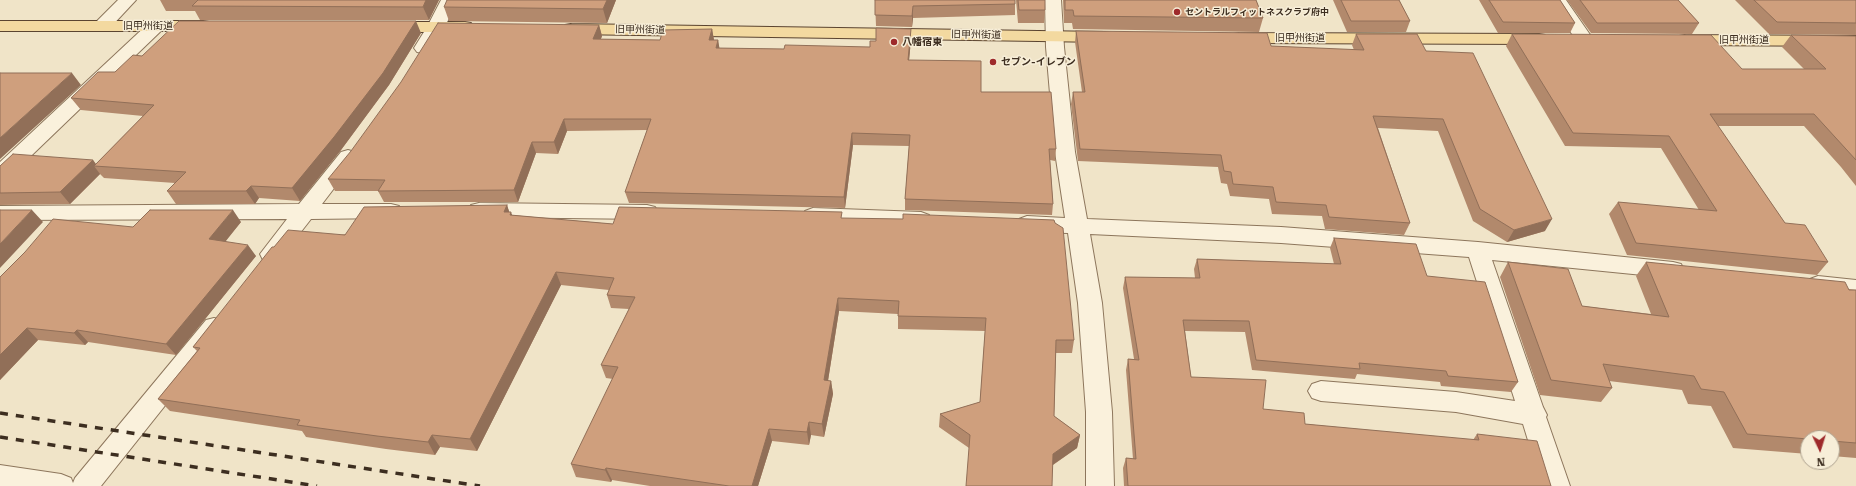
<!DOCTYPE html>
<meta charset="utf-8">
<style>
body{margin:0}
#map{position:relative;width:1856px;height:486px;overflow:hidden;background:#f0e4c8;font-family:"Roboto Serif",serif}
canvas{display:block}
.north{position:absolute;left:1800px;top:430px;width:40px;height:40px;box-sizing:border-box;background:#f7eed8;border:1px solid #ada18e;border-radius:50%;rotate:176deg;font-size:11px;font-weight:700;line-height:16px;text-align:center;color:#3d2e20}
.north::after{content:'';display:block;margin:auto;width:14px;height:18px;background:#9e2a2b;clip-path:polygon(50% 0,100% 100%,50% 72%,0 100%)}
</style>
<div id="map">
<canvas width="1856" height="486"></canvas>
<div class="north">N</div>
</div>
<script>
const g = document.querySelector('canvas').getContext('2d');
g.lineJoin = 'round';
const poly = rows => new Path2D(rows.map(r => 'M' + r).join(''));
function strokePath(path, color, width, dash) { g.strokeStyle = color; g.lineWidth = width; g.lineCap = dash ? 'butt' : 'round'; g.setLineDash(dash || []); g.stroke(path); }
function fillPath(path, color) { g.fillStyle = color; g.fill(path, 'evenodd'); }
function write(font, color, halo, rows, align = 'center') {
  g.font = font + ' "Roboto Serif","Noto Sans JP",serif'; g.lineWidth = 3; g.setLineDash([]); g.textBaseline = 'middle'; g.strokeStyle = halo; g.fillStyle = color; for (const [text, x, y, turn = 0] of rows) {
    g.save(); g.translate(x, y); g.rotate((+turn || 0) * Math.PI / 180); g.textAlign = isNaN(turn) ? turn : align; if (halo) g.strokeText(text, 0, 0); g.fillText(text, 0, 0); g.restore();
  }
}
const minor = poly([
 [118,0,136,0,108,30,102,31,96,30,93,26,96,22,118,0],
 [441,0,457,0,445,27,429,52,423,53,417,52,414,48,427,27,441,0],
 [1045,0,1061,0,1064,47,1075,152,1087,219,1281,227,1478,242,1673,262,1681,264,1684,270,1681,276,1673,278,1492,260,1543,407,1547,415,1546,417,1570,486,1542,486,1523,424,1456,412,1321,401,1312,398,1308,391,1312,384,1321,381,1456,392,1515,401,1469,257,1281,243,1090,234,1102,303,1112,412,1114,486,1086,486,1086,412,1078,303,1068,233,1027,232,1019,229,1016,224,1019,219,1027,216,1065,218,1055,152,1046,47,1045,0],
 [1549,0,1566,0,1593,39,1590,43,1584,44,1578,43,1549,0],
 [156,21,162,22,165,26,162,30,7,179,0,181,0,162,150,22,156,21],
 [348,150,355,152,358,157,322,204,391,204,399,206,402,211,399,216,391,218,311,219,279,260,271,262,263,260,260,254,287,219,0,220,0,206,299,204,341,152,348,150],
 [479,203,647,205,655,207,658,212,655,217,647,219,479,217,471,215,468,210,471,205,479,203],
 [813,208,921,212,929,215,932,220,929,225,921,228,813,224,805,221,802,216,805,211,813,208],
 [1818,276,1856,280,1856,298,1818,294,1810,291,1807,285,1810,279,1818,276],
 [214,318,222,320,226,327,222,334,101,486,0,486,0,465,61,474,71,478,73,483,75,478,206,320,214,318]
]);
const major = poly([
 [0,21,203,21,209,22,212,26,209,30,203,31,0,31,0,21],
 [389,22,465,22,471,23,474,27,471,31,465,32,389,32,383,31,380,27,383,23,389,22],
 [571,24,1105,32,1111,33,1114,37,1111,41,1105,42,571,34,565,33,562,29,565,25,571,24],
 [1239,33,1539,34,1545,35,1548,39,1545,43,1539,44,1239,43,1233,42,1230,38,1233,34,1239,33],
 [1685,35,1856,36,1856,46,1685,45,1679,44,1676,40,1679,36,1685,35]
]);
strokePath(minor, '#8d765c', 2);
strokePath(major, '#5b4430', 2);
fillPath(minor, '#faf1dc');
fillPath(major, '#f3d9a0');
strokePath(poly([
 [0,413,480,486],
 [0,437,317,486]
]), '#3d2e20', 3.5, [8, 8]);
fillPath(poly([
 [160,0,439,0,429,20,200,20,195,11,166,11],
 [616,0,607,23,449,21,444,7],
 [875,0,1015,4,1015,15,913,18,912,27,876,26],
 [1016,0,1045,0,1045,10,1044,23,1018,23],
 [1063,0,1256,0,1263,18,1259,32,1073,29,1072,23,1064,23],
 [1333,0,1399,0,1410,21,1406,32,1347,32],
 [1479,0,1560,0,1575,23,1570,33,1498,33],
 [1567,0,1678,0,1699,23,1692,34,1591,33],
 [1735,0,1856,0,1856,35,1769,34],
 [599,25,602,36,601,39,660,40,712,29,714,40,718,40,719,48,784,49,870,47,876,41,911,40,909,60,981,92,1056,149,1055,161,1050,160,1053,204,1052,215,905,210,905,199,909,146,853,145,845,208,629,203,625,192,647,130,567,131,558,154,536,153,518,202,384,202,378,191,335,191,328,179],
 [1076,31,1271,46,1354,50,1352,45,1356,34,1426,51,1545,231,1507,242,1473,221,1438,131,1378,128,1410,223,1404,235,1325,229,1322,216,1272,214,1269,199,1230,196,1227,184,1221,183,1218,167,1078,161,1071,104,1073,92,1082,92,1075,42],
 [421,33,389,85,341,150,300,201,259,198,255,204,176,204,167,191,175,183,104,178,100,174,70,204,0,205,0,166,93,160,96,164,143,116,81,110,71,98,142,56],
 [1512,34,1742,69,1804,69,1782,47,1791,35,1856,36,1856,186,1841,167,1804,126,1718,126,1785,223,1828,262,1817,275,1627,255,1609,214,1618,202,1699,210,1661,148,1565,146,1506,46],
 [507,205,509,212,512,215,613,224,842,218,1074,340,1072,353,1056,353,1054,416,1080,435,1077,448,1053,465,969,448,939,427,940,414,980,402,985,331,898,329,898,314,839,311,828,381,831,381,833,394,824,437,811,435,809,445,772,441,758,486,650,486,612,480,611,482,576,477,571,464,613,379,606,378,601,365,629,309,611,308,607,295,609,290,561,285,477,451,440,447,435,455,386,449,306,437,302,431,170,411,158,399,197,351,193,347,274,247],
 [241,222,225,241,256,256,176,355,88,342,85,345,38,340,0,380,0,277,133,227],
 [1334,238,1427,276,1518,382,1511,392,1441,386,1440,382,1357,374,1355,379,1252,370,1245,332,1185,331,1191,377,1263,409,1305,424,1473,440,1477,434,1551,486,1124,486,1123,468,1126,458,1133,459,1126,370,1128,359,1134,359,1123,288,1125,277,1195,278,1194,269,1197,259,1334,264,1330,248],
 [1508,262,1582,306,1651,314,1636,276,1646,262,1856,290,1856,458,1832,456,1832,438,1808,438,1808,454,1733,448,1711,406,1688,404,1682,390,1609,381,1612,388,1601,402,1540,395,1500,277]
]), '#b2896c');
fillPath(poly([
 [426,0,439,0,429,20,423,7],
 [607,0,616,0,607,23,603,9],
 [913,6,913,18,912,27,912,16],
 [416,21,421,33,389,85,341,150,300,201,292,188],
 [599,25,602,36,596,50,593,39],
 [712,29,714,40,709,40],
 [911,29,911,40,908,71,908,60],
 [718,40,720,51,716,48],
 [72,73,81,85,0,159,0,138],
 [564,119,567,131,558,154,554,142],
 [852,133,853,145,845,208,844,197],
 [532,142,536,153,518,202,514,190],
 [93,160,97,166,94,166,100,174,70,204,60,192],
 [251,186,259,198,255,204,246,191],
 [507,205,510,214,511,212,516,225,504,212],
 [32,210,43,222,0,268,0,244],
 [233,210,241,222,218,251,209,239],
 [1552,219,1545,231,1507,242,1514,230],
 [248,245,256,256,176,355,166,344],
 [556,272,561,285,477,451,470,439],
 [838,298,839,311,826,393,824,380],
 [27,328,38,340,0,380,0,355],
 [77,330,88,342,85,345,74,333],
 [831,381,833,394,824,437,822,424],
 [809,422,811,435,809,445,807,432],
 [769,429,772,441,758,486,752,486],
 [432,435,440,447,435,455,428,442],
 [1080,435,1077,448,1051,466,1053,454],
 [606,468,612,480,611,482,605,470]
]), '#916f58');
const building = poly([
 [198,0,426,0,423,7,192,6,198,0],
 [447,0,607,0,603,9,444,7,447,0],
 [875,0,1015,0,1015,4,913,6,912,16,875,15,875,0],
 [1018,0,1045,0,1045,10,1019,10,1018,0],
 [1065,0,1256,0,1263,18,1074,16,1073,10,1065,10,1065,0],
 [1341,0,1399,0,1410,21,1351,21,1341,0],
 [1489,0,1560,0,1575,23,1503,22,1489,0],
 [1580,0,1678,0,1699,23,1597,23,1580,0],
 [1754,0,1856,0,1856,23,1777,22,1754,0],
 [179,21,416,21,383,73,334,137,292,188,251,186,246,191,167,191,186,172,94,166,154,105,71,98,98,72,115,72,133,55,142,56,179,21],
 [438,23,599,25,593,39,660,40,663,30,712,29,709,40,718,40,716,48,784,49,785,45,870,47,870,41,876,41,876,28,911,29,908,60,981,61,981,92,1051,92,1056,149,1049,149,1053,204,905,199,910,135,852,133,844,197,625,192,651,119,564,119,554,142,532,142,514,190,378,191,385,180,328,179,351,151,401,82,438,23],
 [1076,31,1267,33,1271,46,1364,50,1356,34,1417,34,1426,51,1473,53,1552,219,1514,230,1480,209,1443,119,1373,116,1410,223,1329,217,1326,205,1276,202,1273,187,1233,184,1231,172,1224,171,1221,155,1080,149,1073,92,1085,92,1076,31],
 [1512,34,1711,35,1742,69,1826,69,1791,35,1856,36,1856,160,1814,114,1710,114,1785,223,1805,225,1828,262,1636,243,1618,202,1717,211,1669,136,1573,133,1512,34],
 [0,73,72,73,0,138,0,73],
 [13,154,93,160,60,192,0,193,0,166,13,154],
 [507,205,504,212,511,212,510,215,613,224,619,207,842,212,841,218,903,219,903,214,1054,220,1055,223,1063,228,1074,340,1056,340,1054,416,1080,435,1053,454,1052,486,966,486,970,435,940,414,980,402,986,318,898,316,899,301,838,298,824,380,831,381,822,424,809,422,807,432,769,429,752,486,729,486,606,468,605,470,571,464,618,367,601,365,635,297,607,295,614,278,556,272,470,439,432,435,428,442,377,436,297,425,300,420,158,399,200,348,193,347,272,247,274,247,288,230,345,235,364,207,507,205],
 [0,210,32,210,0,244,0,210],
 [150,210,233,210,209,239,248,245,166,344,77,330,74,333,27,328,0,355,0,277,25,252,53,219,133,227,150,210],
 [1334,238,1416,244,1427,276,1485,282,1518,382,1448,376,1446,371,1359,363,1360,369,1256,360,1249,321,1183,320,1191,377,1266,380,1263,409,1304,413,1305,424,1479,440,1477,434,1537,441,1551,486,1128,486,1126,458,1136,459,1128,359,1139,360,1125,277,1200,278,1197,259,1341,264,1334,238],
 [1508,262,1568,269,1582,306,1669,317,1646,262,1845,282,1849,290,1856,290,1856,443,1832,441,1832,438,1808,438,1808,439,1747,434,1724,392,1701,389,1694,376,1603,364,1612,388,1551,380,1508,262]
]);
fillPath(building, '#cf9f7d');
strokePath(building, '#916f58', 1);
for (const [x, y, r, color] of [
 [1177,12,4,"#9e2a2b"],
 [894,42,4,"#9e2a2b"],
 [993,62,4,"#9e2a2b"]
]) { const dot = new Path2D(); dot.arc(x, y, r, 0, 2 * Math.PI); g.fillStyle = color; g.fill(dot); strokePath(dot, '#f7eed8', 1.5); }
write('bold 9px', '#3d2e20', '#f7eed8', [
 ["セントラルフィットネスクラブ府中",1185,12]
], 'left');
write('10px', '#3d2e20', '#f7eed8', [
 ["旧甲州街道",148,26],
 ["旧甲州街道",640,30,1],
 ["旧甲州街道",976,35,1],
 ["旧甲州街道",1300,38],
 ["旧甲州街道",1744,40]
]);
write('bold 10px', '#3d2e20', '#f7eed8', [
 ["八幡宿東",902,42],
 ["セブン-イレブン",1001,62]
], 'left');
</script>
